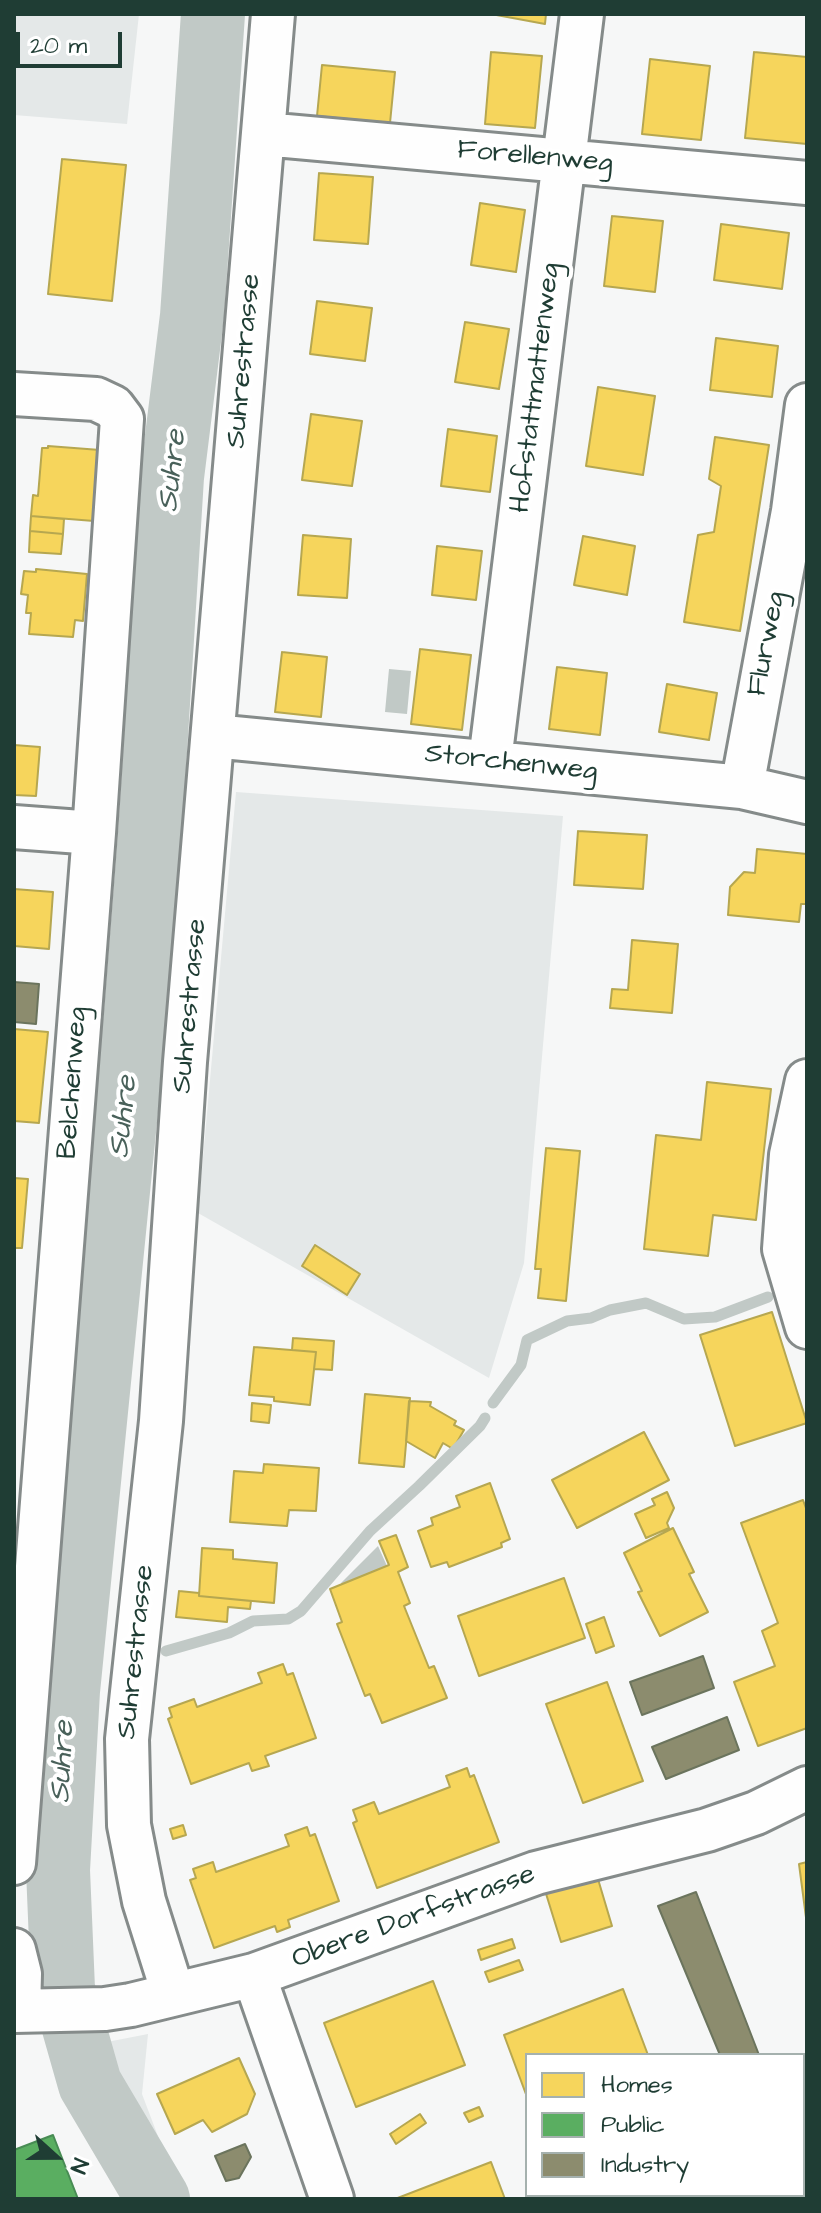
<!DOCTYPE html>
<style>
body{margin:0}
#map{position:relative;width:821px;height:2213px;overflow:hidden;background:#f6f7f7;font-family:"Architects Daughter",sans-serif}
canvas{display:block}
.frame{position:absolute;inset:0;border:16px solid #1f3d34;pointer-events:none}
.legend{position:absolute;left:525px;top:2053px;width:280px;height:144px;box-sizing:border-box;background:#fff;border:2px solid #a5b1ae;margin:0;padding:10px 14px;list-style:none;font-size:24px;color:#1f3d34}
.legend li{display:flex;align-items:center;gap:16px;height:40px}
.legend b{width:40px;border:2px solid #a5b1ae}
.north{position:absolute;left:16px;top:2117px;width:80px;height:80px;-webkit-text-stroke:6px #fff;paint-order:stroke;rotate:111deg;font-size:22px;font-weight:700;line-height:32px;text-align:center;color:#1f3d34}
.north::after{content:'';display:block;margin:auto;width:28px;height:36px;background:#1f3d34;clip-path:polygon(50% 0,100% 100%,50% 72%,0 100%)}
.scale{position:absolute;left:16px;top:32px;width:106px;height:36px;box-sizing:border-box;border:4px solid #1f3d34;border-top:0;padding-left:10px;font-size:24px;line-height:28px;white-space:nowrap;color:#1f3d34;-webkit-text-stroke:6px #fff;paint-order:stroke}
</style>
<div id="map">
<canvas width="821" height="2213"></canvas>
<div class="frame"></div>
<ul class="legend">
<li><b style="height:22px;background:#f6d55c"></b>Homes</li>
<li><b style="height:22px;background:#5aae61"></b>Public</li>
<li><b style="height:22px;background:#8c8c6e"></b>Industry</li>
</ul>
<div class="north">N</div>
<div class="scale">20 m</div>
</div>
<script>
const g = document.querySelector('canvas').getContext('2d');
g.lineJoin = 'round';
function fillPath(path, color) { g.fillStyle = color; g.fill(path, 'evenodd'); }
const poly = rows => new Path2D(rows.map(r => 'M' + r).join(''));
function strokePath(path, color, width, dash) { g.strokeStyle = color; g.lineWidth = width; g.lineCap = dash ? 'butt' : 'round'; g.setLineDash(dash || []); g.stroke(path); }
function write(font, color, halo, rows, align = 'center') {
  g.font = font + ' "Architects Daughter",sans-serif'; g.lineWidth = 8; g.setLineDash([]); g.textBaseline = 'middle'; g.strokeStyle = halo; g.fillStyle = color; for (const [text, x, y, turn = 0] of rows) {
    g.save(); g.translate(x, y); g.rotate((+turn || 0) * Math.PI / 180); g.textAlign = isNaN(turn) ? turn : align; if (halo) g.strokeText(text, 0, 0); g.fillText(text, 0, 0); g.restore();
  }
}
fillPath(poly([
 [14,14,139,14,127,124,14,115],
 [236,792,563,816,524,1263,489,1378,198,1213],
 [148,2034,142,2094,164,2152,180,2184,191,2199,123,2199,65,2092,52,2043,107,2042]
]), '#e4e8e8');
fillPath(poly([
 [389,669,411,671,407,714,385,712],
 [378,1546,387,1566,345,1591,341,1583]
]), '#c1c9c6');
const homes = poly([
 [491,14,546,14,545,24,491,14],
 [491,52,542,56,535,128,485,124,491,52],
 [754,52,807,57,807,144,745,138,754,52],
 [650,59,710,66,701,140,642,134,650,59],
 [322,65,395,72,390,123,317,116,322,65],
 [62,159,126,165,112,301,48,294,62,159],
 [319,173,373,177,368,244,314,240,319,173],
 [480,203,525,210,516,272,471,265,480,203],
 [612,216,663,221,655,292,604,286,612,216],
 [721,224,789,233,782,289,714,280,721,224],
 [317,301,372,308,365,361,310,354,317,301],
 [465,322,509,329,499,389,455,382,465,322],
 [716,338,778,346,772,397,710,390,716,338],
 [598,387,655,396,643,475,586,466,598,387],
 [311,414,362,421,352,486,302,480,311,414],
 [448,429,497,436,490,492,441,486,448,429],
 [715,437,769,445,740,631,684,622,698,535,714,532,721,486,709,479,715,437],
 [48,446,100,450,94,521,31,516,33,495,38,496,42,448,48,448,48,446],
 [31,516,64,519,63,534,30,531,31,516],
 [30,531,63,534,61,554,29,552,30,531],
 [303,535,351,539,347,598,298,595,303,535],
 [583,536,635,546,627,595,574,585,583,536],
 [437,546,482,551,476,600,432,595,437,546],
 [36,569,87,574,83,621,75,620,73,637,29,634,31,613,26,613,28,595,21,594,24,571,36,572,36,569],
 [420,649,471,655,462,730,411,724,420,649],
 [282,652,327,657,321,717,275,712,282,652],
 [557,667,607,673,600,735,549,729,557,667],
 [667,684,717,693,709,740,659,732,667,684],
 [14,745,40,747,36,796,14,795,14,745],
 [578,831,647,835,643,889,574,885,578,831],
 [757,849,807,854,807,904,801,904,799,922,728,915,730,887,744,872,755,873,757,849],
 [14,889,53,892,49,949,14,946,14,889],
 [632,940,678,944,672,1013,610,1008,612,989,628,990,632,940],
 [14,1029,48,1032,39,1123,14,1121,14,1029],
 [707,1082,771,1089,756,1220,713,1215,708,1256,644,1249,656,1135,701,1140,707,1082],
 [546,1148,580,1151,566,1301,538,1298,541,1269,535,1269,546,1148],
 [14,1178,28,1179,22,1248,14,1248,14,1178],
 [315,1245,360,1274,347,1295,302,1266,315,1245],
 [772,1312,807,1423,735,1446,700,1335,772,1312],
 [293,1338,334,1341,332,1370,314,1369,316,1352,292,1350,293,1338],
 [254,1347,316,1352,310,1405,274,1401,274,1397,249,1395,254,1347],
 [365,1394,410,1398,404,1467,359,1463,365,1394],
 [409,1401,431,1402,430,1406,456,1421,454,1425,464,1430,453,1449,443,1443,435,1458,406,1441,409,1401],
 [252,1403,271,1405,269,1423,251,1421,252,1403],
 [644,1432,669,1480,577,1528,552,1480,644,1432],
 [264,1464,319,1468,316,1511,289,1510,287,1526,230,1522,234,1471,263,1473,264,1464],
 [490,1483,510,1539,501,1543,502,1547,449,1567,447,1562,431,1567,418,1531,433,1525,431,1518,460,1507,456,1496,490,1483],
 [667,1492,674,1508,667,1523,669,1528,646,1538,635,1514,655,1505,652,1499,667,1492],
 [803,1500,807,1511,807,1728,758,1746,734,1682,775,1666,762,1631,778,1623,741,1523,803,1500],
 [673,1528,694,1572,689,1574,708,1612,660,1636,638,1592,642,1591,624,1553,673,1528],
 [396,1535,408,1567,398,1572,410,1603,404,1606,429,1668,434,1666,447,1698,382,1723,370,1694,365,1696,337,1624,342,1622,330,1589,389,1565,379,1541,396,1535],
 [202,1548,233,1550,233,1559,277,1563,274,1603,199,1596,202,1548],
 [564,1578,585,1638,479,1676,458,1616,564,1578],
 [179,1591,199,1593,199,1596,251,1601,250,1609,228,1607,227,1622,176,1617,179,1591],
 [604,1617,614,1646,596,1653,586,1624,604,1617],
 [283,1664,287,1675,293,1673,316,1738,265,1756,269,1766,252,1771,249,1763,191,1784,168,1719,172,1717,169,1708,194,1699,197,1707,262,1683,258,1673,283,1664],
 [607,1682,643,1781,583,1803,546,1704,607,1682],
 [467,1768,470,1777,474,1775,499,1842,377,1888,353,1823,357,1821,353,1810,374,1802,379,1814,450,1787,446,1776,467,1768],
 [183,1825,186,1835,173,1839,170,1829,183,1825],
 [307,1827,310,1836,315,1834,339,1901,288,1920,290,1927,277,1932,275,1926,214,1948,190,1880,196,1878,193,1869,213,1862,216,1872,289,1846,285,1835,307,1827],
 [807,1862,807,1925,799,1864,807,1862],
 [595,1869,612,1926,561,1942,543,1884,595,1869],
 [512,1939,515,1948,481,1960,478,1950,512,1939],
 [519,1960,523,1970,489,1982,485,1972,519,1960],
 [433,1981,465,2065,356,2107,324,2023,433,1981],
 [623,1989,648,2055,527,2055,527,2097,504,2035,623,1989],
 [239,2058,255,2094,247,2114,212,2132,203,2120,175,2134,157,2094,239,2058],
 [479,2107,483,2116,469,2122,464,2113,479,2107],
 [420,2114,426,2123,396,2144,390,2134,420,2114],
 [491,2162,505,2199,395,2199,491,2162],
 [623,2195,705,2195,706,2199,612,2199,623,2195]
]);
fillPath(homes, '#f6d55c');
strokePath(homes, '#b6a750', 2);
const public = poly([
 [53,2135,78,2199,14,2199,14,2150,53,2135]
]);
fillPath(public, '#5aae61');
strokePath(public, '#488c54', 2);
const industry = poly([
 [14,982,39,984,36,1024,14,1022,14,982],
 [703,1656,714,1688,642,1715,630,1682,703,1656],
 [727,1717,739,1750,666,1779,652,1747,727,1717],
 [696,1892,759,2055,720,2055,658,1906,696,1892],
 [245,2144,251,2157,239,2178,226,2181,215,2156,245,2144]
]);
fillPath(industry, '#8c8c6e');
strokePath(industry, '#6b745d', 2);
strokePath(poly([
 [493,1403,521,1365,527,1340,567,1321,591,1318,610,1310,646,1303,684,1319,715,1317,768,1297],
 [166,1651,229,1633,253,1621,288,1619,301,1611,370,1531,419,1486,480,1426,485,1418]
]), '#c1c9c6', 11);
strokePath(poly([
 [158,2199,90,2084,63,1989,58,1870,68,1691,136,1011,150,833,172,477,192,316,213,14]
]), '#c1c9c6', 64);
const minor = poly([
 [264,134,807,183],
 [14,394,96,399,113,407,122,419,94,833,14,1863],
 [213,736,742,787,807,802],
 [490,761,582,14],
 [742,787,793,511,807,405],
 [14,827,94,833],
 [807,1081,791,1155,784,1249,807,1327],
 [14,1950,20,1974,19,2011],
 [254,1975,332,2199],
 [173,1993,144,1901,129,1825,127,1739,161,1421,185,1062,273,14],
 [14,2011,105,2009,131,2005,254,1975,536,1873,707,1830,756,1813,807,1788]
]);
strokePath(minor, '#858b8a', 48);
strokePath(minor, '#fefefe', 42);
write('28px', '#1f3d34', '#fff', [
 ["Forellenweg",535,158,5],
 ["Suhrestrasse",245,361,-85],
 ["Hofstattmattenweg",537,388,-83],
 ["Flurweg",768,644,-79],
 ["Storchenweg",511,764,6],
 ["Suhrestrasse",191,1006,-85],
 ["Belchenweg",74,1083,-86],
 ["Suhrestrasse",137,1652,-84],
 ["Obere Dorfstrasse",414,1918,-20]
]);
write('italic 30px', '#49615a', '#fff', [
 ["Suhre",174,471,-84],
 ["Suhre",125,1117,-84],
 ["Suhre",64,1762,-87]
]);
</script>
